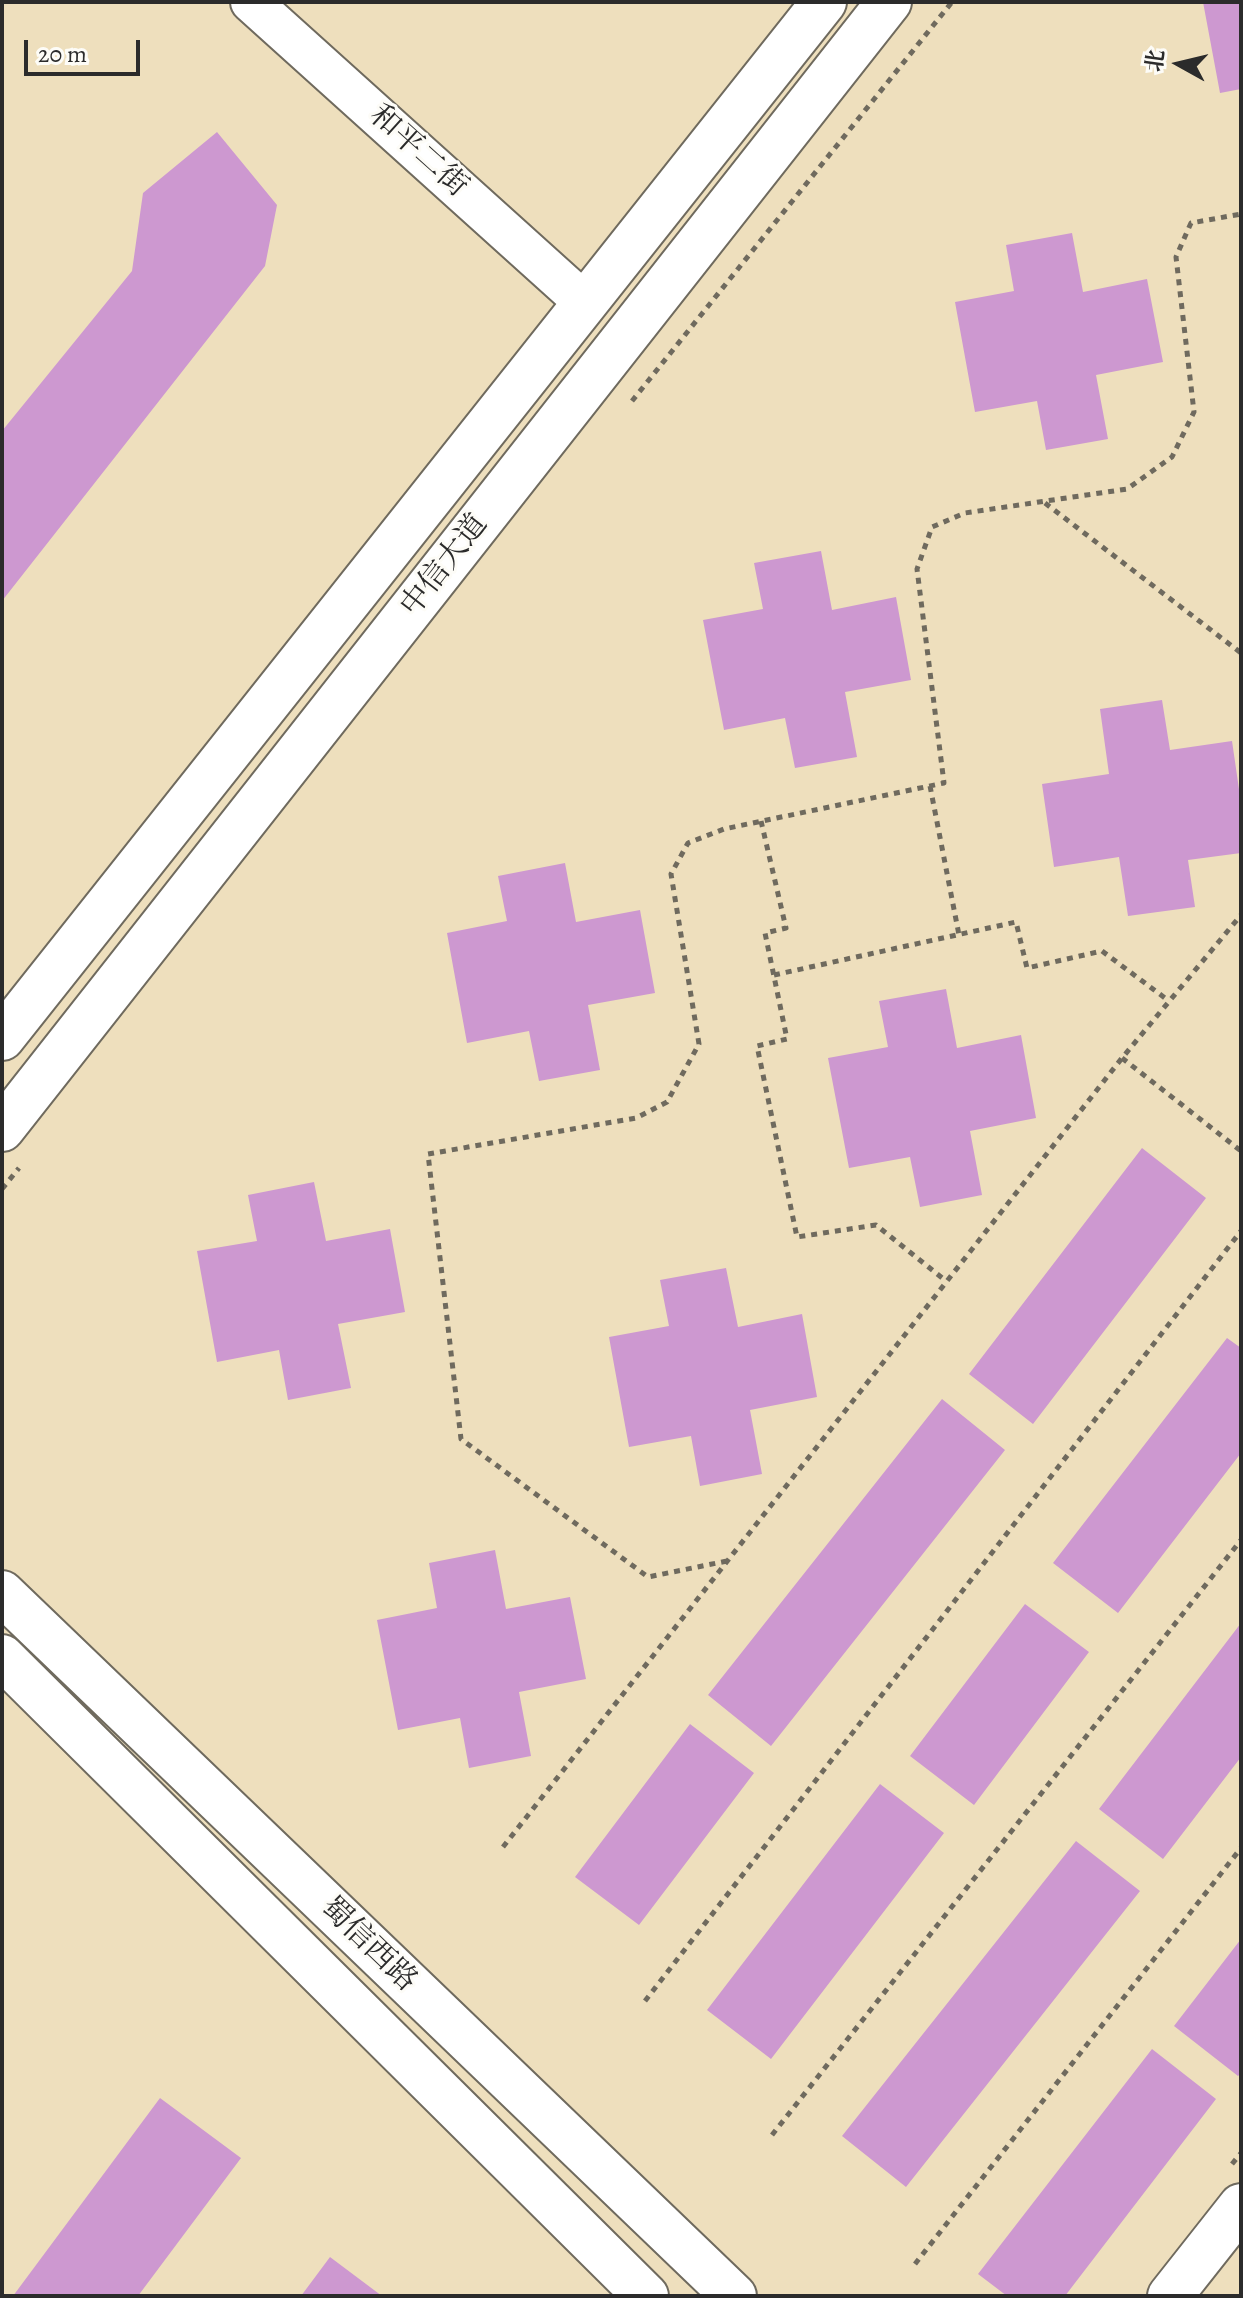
<!DOCTYPE html>
<meta charset="utf-8">
<style>
body{margin:0}
#map{position:relative;width:1243px;height:2298px;overflow:hidden;background:#eedfbd;font-family:Alegreya,"Noto Serif SC",serif}
canvas{display:block}
.frame{position:absolute;inset:0;border:4px solid #2b2b2b;pointer-events:none}
.north{position:absolute;left:1139px;top:24px;width:80px;height:80px;-webkit-text-stroke:6px #fdfcf7;paint-order:stroke;rotate:278deg;font-size:22px;font-weight:700;line-height:32px;text-align:center;color:#2b2b2b}
.north::after{content:'';display:block;margin:auto;width:28px;height:36px;background:#2b2b2b;clip-path:polygon(50% 0,100% 100%,50% 72%,0 100%)}
.scale{position:absolute;left:24px;top:40px;width:116px;height:36px;box-sizing:border-box;border:4px solid #2b2b2b;border-top:0;padding-left:10px;font-size:24px;line-height:28px;white-space:nowrap;color:#2b2b2b;-webkit-text-stroke:6px #fdfcf7;paint-order:stroke}
</style>
<div id="map">
<canvas width="1243" height="2298"></canvas>
<div class="frame"></div>
<div class="north">北</div>
<div class="scale">20 m</div>
</div>
<script>
const g = document.querySelector('canvas').getContext('2d');
g.lineJoin = 'round';
function fillPath(path, color) { g.fillStyle = color; g.fill(path, 'evenodd'); }
const poly = rows => new Path2D(rows.map(r => 'M' + r).join(''));
function strokePath(path, color, width, dash) { g.strokeStyle = color; g.lineWidth = width; g.lineCap = dash ? 'butt' : 'round'; g.setLineDash(dash || []); g.stroke(path); }
function write(font, color, halo, rows, align = 'center') {
  g.font = font + ' Alegreya,"Noto Serif SC",serif'; g.lineWidth = 6; g.setLineDash([]); g.textBaseline = 'middle'; g.strokeStyle = halo; g.fillStyle = color; for (const [text, x, y, turn = 0] of rows) {
    g.save(); g.translate(x, y); g.rotate((+turn || 0) * Math.PI / 180); g.textAlign = isNaN(turn) ? turn : align; if (halo) g.strokeText(text, 0, 0); g.fillText(text, 0, 0); g.restore();
  }
}
fillPath(poly([
 [1203,2,1241,2,1241,89,1220,93],
 [217,132,277,205,265,266,2,601,2,431,132,271,143,193],
 [1072,233,1083,292,1147,279,1163,362,1096,375,1108,439,1046,450,1037,401,975,412,955,302,1014,291,1006,245],
 [821,551,832,610,896,597,911,680,845,692,857,757,795,768,785,718,724,730,703,620,763,609,754,563],
 [1162,700,1170,750,1232,741,1241,803,1241,853,1188,860,1195,907,1128,916,1119,857,1054,867,1042,784,1109,774,1100,709],
 [565,863,576,922,640,910,655,993,588,1005,600,1070,539,1081,529,1031,467,1043,447,933,507,921,498,876],
 [946,989,957,1048,1021,1035,1036,1118,970,1131,982,1195,920,1207,910,1157,849,1168,828,1058,888,1047,879,1001],
 [1142,1148,1206,1198,1033,1424,969,1374],
 [314,1182,326,1241,390,1229,405,1312,338,1324,351,1388,288,1400,279,1350,217,1362,197,1251,257,1241,248,1195],
 [726,1268,738,1327,802,1314,817,1397,750,1410,762,1474,700,1486,691,1436,629,1447,609,1337,669,1326,660,1280],
 [1227,1338,1241,1348,1241,1453,1118,1613,1053,1563],
 [942,1399,1005,1450,771,1746,708,1695],
 [495,1550,506,1609,570,1597,586,1679,519,1692,531,1756,469,1768,460,1718,398,1730,377,1620,437,1608,429,1563],
 [1025,1604,1089,1652,974,1805,910,1756],
 [1241,1623,1241,1757,1163,1859,1099,1809],
 [690,1724,754,1773,639,1925,575,1877],
 [880,1784,944,1833,771,2059,707,2010],
 [1076,1841,1140,1891,906,2187,842,2136],
 [1241,1939,1241,2073,1238,2076,1174,2026],
 [1152,2049,1216,2099,1065,2296,1007,2296,978,2274],
 [160,2098,241,2158,138,2296,13,2296],
 [330,2257,382,2296,301,2296]
]), '#cd98d0');
const minor = poly([
 [251,2,585,303]
]);
const tertiary = poly([
 [2,1593,734,2296],
 [2,1657,646,2296],
 [1170,2296,1241,2206]
]);
const primary = poly([
 [2,1038,824,2],
 [2,1129,889,2]
]);
strokePath(minor, '#6f6a5e', 44);
strokePath(tertiary, '#6f6a5e', 48);
strokePath(primary, '#6f6a5e', 48);
strokePath(poly([
 [632,401,952,2],
 [1045,503,1241,653],
 [930,786,959,935],
 [761,821,786,928,765,933,787,1039,757,1046,797,1237,876,1225,946,1281],
 [774,975,1016,922,1027,968,1102,951,1169,1001],
 [1122,1058,1241,1151],
 [2,1189,19,1168],
 [727,1561,648,1577,461,1439,428,1154,636,1118,667,1102,699,1044,671,874,688,843,724,829,944,783,917,569,932,527,965,513,1127,489,1172,457,1194,412,1176,257,1191,223,1241,214],
 [503,1847,1122,1058,1241,915],
 [645,2001,1241,1231],
 [772,2135,1241,1540],
 [1232,2164,1241,2153],
 [915,2264,1241,1848]
]), '#6f6a5e', 5, [6, 6]);
strokePath(minor, '#fff', 40);
strokePath(tertiary, '#fff', 44);
strokePath(primary, '#fff', 44);
write('30px', '#2b2b2b', '#fdfcf7', [
 ["和平二街",418,152,42],
 ["中信大道",445,566,-52],
 ["蜀信西路",368,1945,44]
]);
</script>
